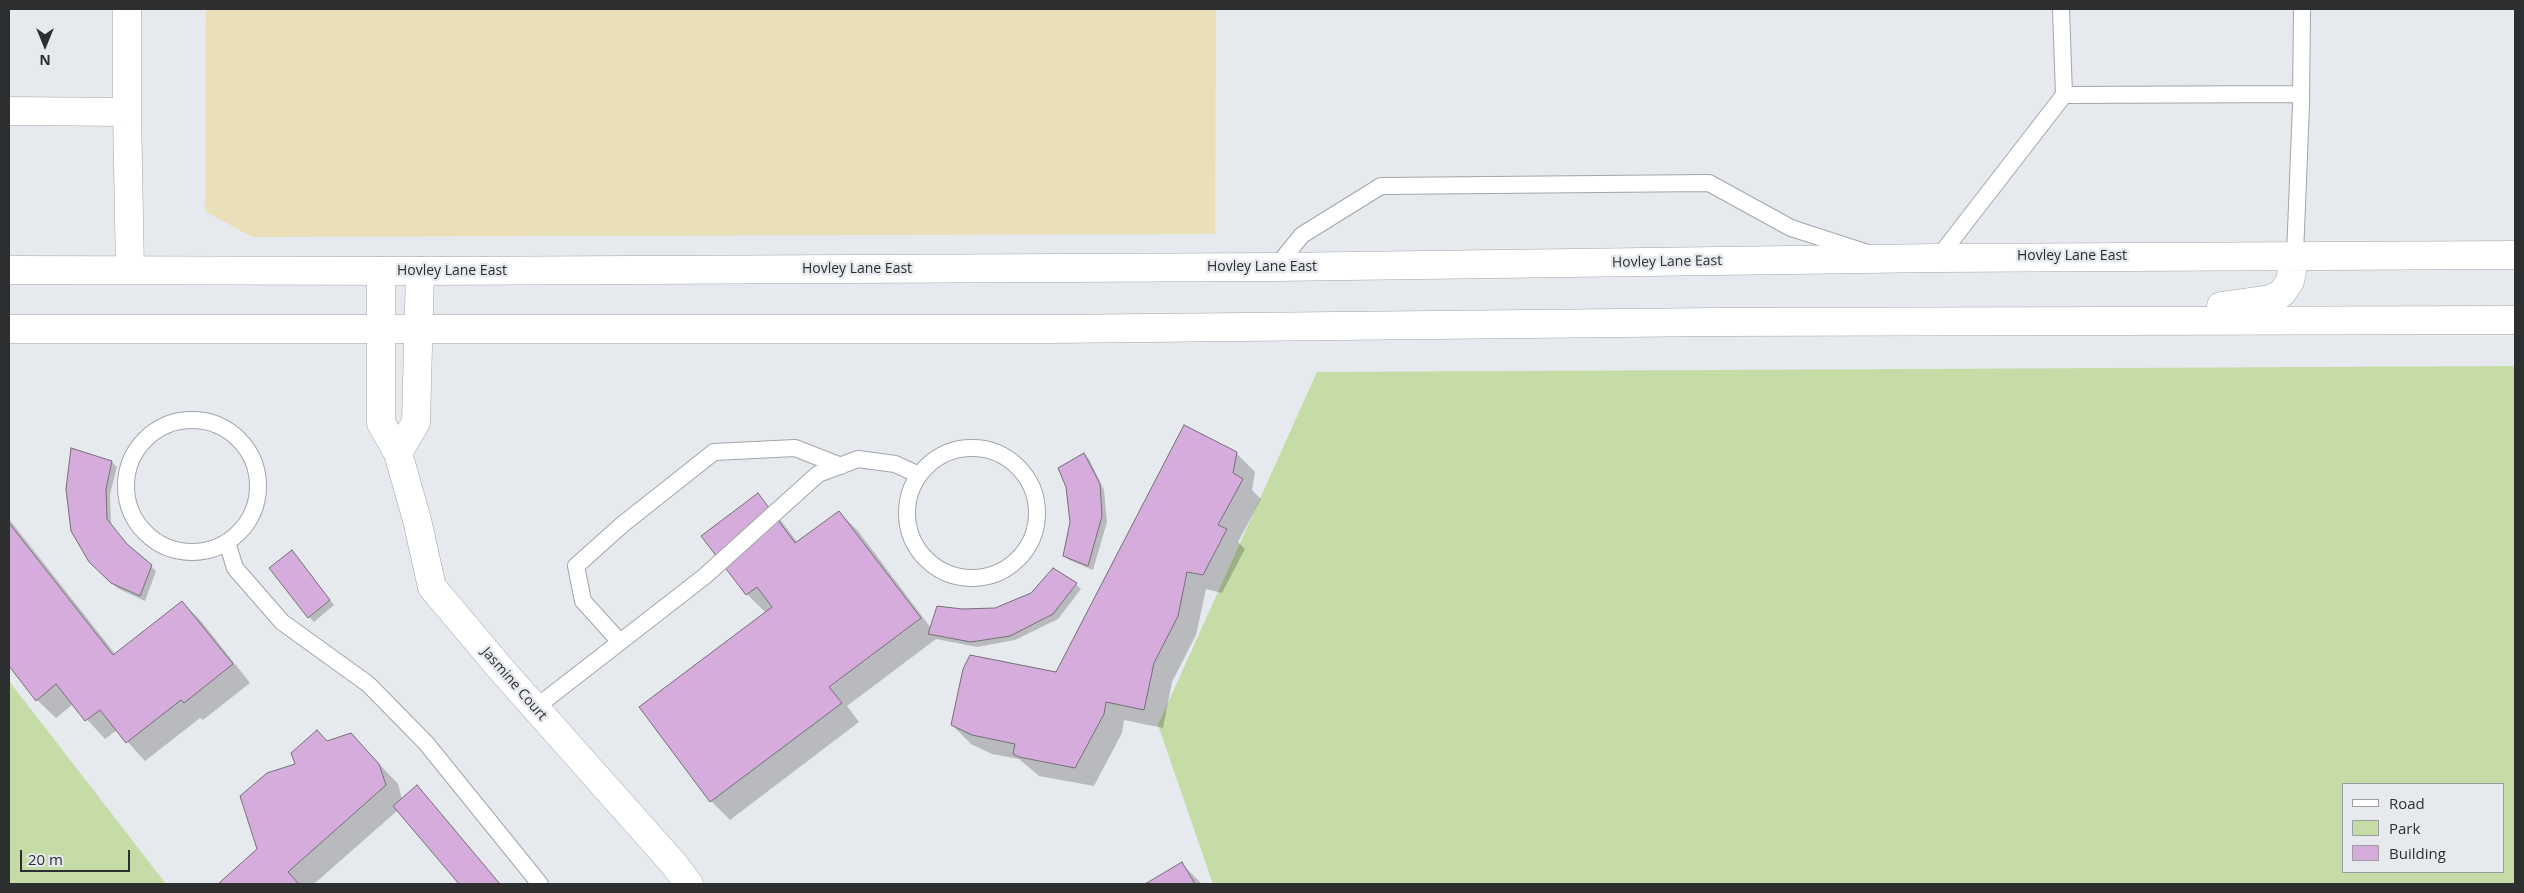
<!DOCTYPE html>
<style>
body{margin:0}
#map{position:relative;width:2524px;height:893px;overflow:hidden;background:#e6e9ee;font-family:"Open Sans",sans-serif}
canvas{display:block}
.frame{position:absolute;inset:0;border:10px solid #2d2e30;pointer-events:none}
.legend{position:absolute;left:2342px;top:783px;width:162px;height:90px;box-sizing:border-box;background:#e6e9ee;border:1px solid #9c9ea2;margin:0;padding:6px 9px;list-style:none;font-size:15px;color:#2d2e30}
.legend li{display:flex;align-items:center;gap:10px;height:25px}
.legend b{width:25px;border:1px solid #9c9ea2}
.north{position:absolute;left:20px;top:20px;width:50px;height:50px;-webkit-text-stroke:4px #e6e9ee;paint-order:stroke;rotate:180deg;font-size:14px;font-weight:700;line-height:20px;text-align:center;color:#2d2e30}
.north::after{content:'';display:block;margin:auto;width:18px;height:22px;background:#2d2e30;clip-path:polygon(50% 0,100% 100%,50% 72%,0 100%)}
.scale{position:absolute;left:20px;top:850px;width:110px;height:22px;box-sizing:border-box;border:2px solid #2d2e30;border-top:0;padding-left:6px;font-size:15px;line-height:18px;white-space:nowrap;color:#2d2e30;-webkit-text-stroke:4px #e6e9ee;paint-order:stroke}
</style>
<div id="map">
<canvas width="2524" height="893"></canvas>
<div class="frame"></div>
<ul class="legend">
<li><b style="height:6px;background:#fff"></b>Road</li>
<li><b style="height:14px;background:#c5dca6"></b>Park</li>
<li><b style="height:14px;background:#d6acdd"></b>Building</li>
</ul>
<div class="north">N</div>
<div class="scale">20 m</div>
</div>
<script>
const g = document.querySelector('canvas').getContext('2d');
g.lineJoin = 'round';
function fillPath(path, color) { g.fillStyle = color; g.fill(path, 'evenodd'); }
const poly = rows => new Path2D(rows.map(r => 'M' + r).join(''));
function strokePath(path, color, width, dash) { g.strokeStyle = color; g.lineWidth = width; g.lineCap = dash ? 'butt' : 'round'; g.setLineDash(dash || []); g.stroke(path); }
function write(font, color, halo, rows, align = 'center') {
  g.font = font + ' "Open Sans",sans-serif'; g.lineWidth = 5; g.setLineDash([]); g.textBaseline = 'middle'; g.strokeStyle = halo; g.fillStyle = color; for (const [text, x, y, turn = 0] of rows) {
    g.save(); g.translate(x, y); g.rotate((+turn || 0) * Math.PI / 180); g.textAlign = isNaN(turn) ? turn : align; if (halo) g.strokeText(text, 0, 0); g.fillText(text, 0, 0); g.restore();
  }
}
fillPath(poly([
 [2515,366,2515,884,1213,884,1158,725,1317,372],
 [2343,784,2503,784,2503,872,2343,872],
 [9,681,166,884,9,884]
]), '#c5dca6');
fillPath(poly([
 [206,9,1216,9,1215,234,252,237,205,211]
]), '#e9e0ba');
fillPath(poly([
 [72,450,112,462,117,467,110,494,111,525,129,548,156,571,145,601,117,588,96,567],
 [1236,453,1255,472,1252,490,1261,499,1238,542,1245,549,1222,593,1206,589,1196,635,1172,682,1163,728,1124,720,1122,733,1094,786,1039,776,1019,759,992,754,971,744,952,725,1057,673],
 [1084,454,1089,459,1104,490,1107,522,1093,570,1069,560,1064,555],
 [757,495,776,514,798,543,839,512,858,531,931,628,962,611,995,609,1076,584,1081,589,1058,619,1015,640,977,647,936,639,847,706,859,722,730,820,711,801,766,613,747,594,703,536],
 [9,519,116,655,182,602,201,621,250,683,203,720,200,718,145,761,117,730,105,739,73,704,56,718,37,700,9,664],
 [296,557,334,605,314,622,309,617],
 [351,734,398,784,402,799,422,792,499,884,460,884,398,810,314,884,220,884,259,850,296,764,327,742],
 [1182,864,1202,884,1147,884]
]), '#0003');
const building = poly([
 [1184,425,1237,452,1233,473,1243,479,1218,525,1227,529,1203,575,1187,572,1178,616,1154,663,1144,710,1106,702,1104,714,1075,768,1019,757,1013,754,1015,744,972,735,951,725,963,669,970,655,1056,672,1184,425],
 [71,448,112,461,106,489,107,519,127,544,152,565,140,596,111,583,89,562,71,531,66,489,71,448],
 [1084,453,1100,484,1102,516,1088,566,1063,556,1070,522,1066,487,1058,468,1084,453],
 [758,493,795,543,839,511,921,618,829,687,842,703,710,802,639,707,772,607,757,587,746,595,701,536,758,493],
 [9,523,113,655,182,601,233,664,184,703,181,700,126,743,100,710,85,721,56,684,36,701,9,666,9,523],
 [292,550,330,600,308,618,269,568,292,550],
 [1053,568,1077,583,1053,614,1010,636,971,642,928,634,937,606,962,609,995,608,1031,593,1053,568],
 [317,730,327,741,351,733,379,764,386,785,288,872,299,884,218,884,257,849,240,796,267,773,295,764,291,753,317,730],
 [417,785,500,884,459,884,393,806,417,785],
 [1182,862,1195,884,1145,884,1182,862]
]);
fillPath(building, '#d6acdd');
strokePath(building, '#737074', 1);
const lane = poly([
 [2061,9,2064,95,2301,94],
 [2295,255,2301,105,2302,9],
 [1938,258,2064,95],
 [1276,267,1302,235,1381,186,1709,183,1791,228,1865,252],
 '126 486a66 66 0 1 1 132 0a66 66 0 1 1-132 0Z',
 '907 513a65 65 0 1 1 130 0a65 65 0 1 1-130 0Z',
 [227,542,235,568,282,622,368,684,426,743,540,884],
 [620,642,583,601,576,566,623,524,714,452,795,448,841,466],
 [535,708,705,576,818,474,858,459,895,464,919,475]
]);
const street = poly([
 [9,111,127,112,127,9],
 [127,112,130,270],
 [381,271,381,423,398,453,417,520,432,587,500,668,673,863,689,884],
 [398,453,416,422,420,271]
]);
const secondary = poly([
 [9,270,420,271,1276,267,1938,258,2515,255],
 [2221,306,2271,299,2282,293,2290,281,2295,255],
 [9,329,1052,329,1717,322,2515,320]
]);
strokePath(lane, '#a2a5a9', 18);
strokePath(street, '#a2a5a9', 29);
strokePath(secondary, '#a2a5a9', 29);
strokePath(lane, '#fff', 16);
strokePath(street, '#fff', 28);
strokePath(secondary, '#fff', 28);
write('14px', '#2d2e30', '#e6e9ee', [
 ["Hovley Lane East",2072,256],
 ["Hovley Lane East",1667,262,-1],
 ["Hovley Lane East",1262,267],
 ["Hovley Lane East",857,269],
 ["Hovley Lane East",452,271],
 ["Jasmine Court",514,684,49]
]);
</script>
